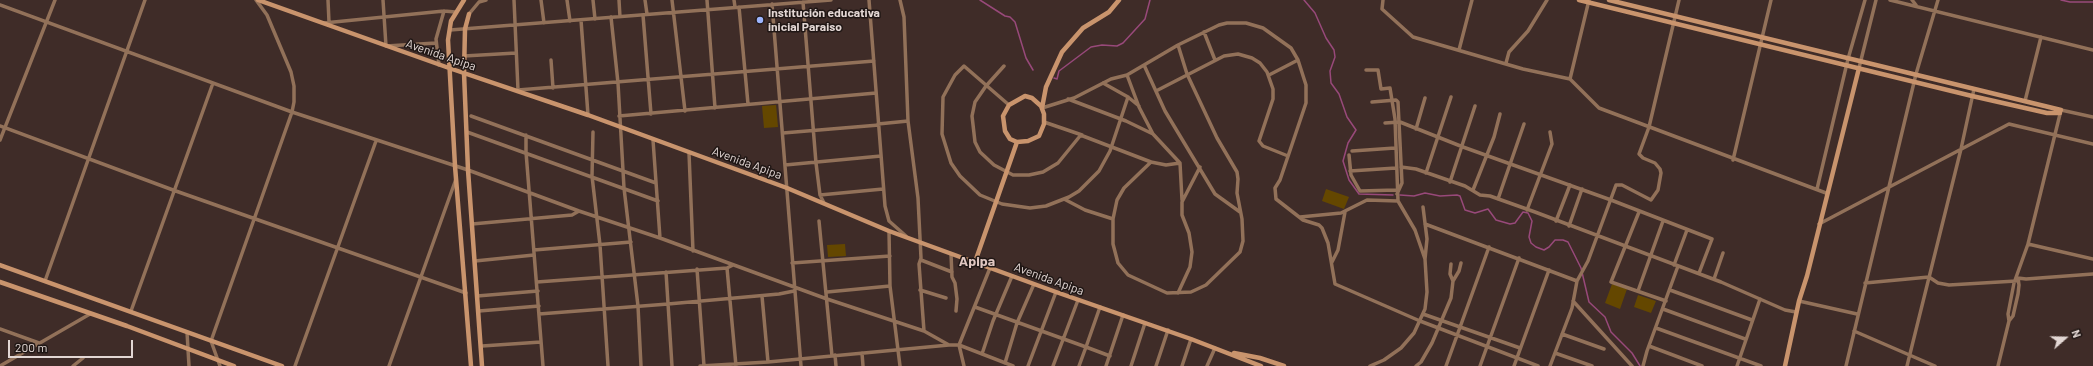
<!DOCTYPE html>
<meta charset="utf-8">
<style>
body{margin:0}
#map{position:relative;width:2093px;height:366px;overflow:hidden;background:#3f2c28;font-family:Barlow,sans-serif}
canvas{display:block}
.north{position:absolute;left:2045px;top:318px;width:40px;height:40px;-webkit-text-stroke:3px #201715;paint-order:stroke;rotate:70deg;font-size:11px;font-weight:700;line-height:16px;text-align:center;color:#e3d7d4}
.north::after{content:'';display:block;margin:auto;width:14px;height:18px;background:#e3d7d4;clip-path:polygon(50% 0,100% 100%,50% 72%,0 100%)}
.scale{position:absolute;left:8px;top:340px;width:125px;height:18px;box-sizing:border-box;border:2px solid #e3d7d4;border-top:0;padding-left:5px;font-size:12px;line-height:14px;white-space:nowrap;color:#e3d7d4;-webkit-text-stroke:3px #201715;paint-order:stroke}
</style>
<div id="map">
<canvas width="2093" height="366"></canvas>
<div class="north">N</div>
<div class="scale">200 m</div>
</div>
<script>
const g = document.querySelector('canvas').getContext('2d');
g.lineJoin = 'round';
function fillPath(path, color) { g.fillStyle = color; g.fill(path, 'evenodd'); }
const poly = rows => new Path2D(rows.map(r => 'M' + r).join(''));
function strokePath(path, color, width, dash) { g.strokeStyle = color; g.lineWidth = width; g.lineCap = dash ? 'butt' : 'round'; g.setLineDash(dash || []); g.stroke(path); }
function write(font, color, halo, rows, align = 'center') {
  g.font = font + ' Barlow,sans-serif'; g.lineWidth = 3; g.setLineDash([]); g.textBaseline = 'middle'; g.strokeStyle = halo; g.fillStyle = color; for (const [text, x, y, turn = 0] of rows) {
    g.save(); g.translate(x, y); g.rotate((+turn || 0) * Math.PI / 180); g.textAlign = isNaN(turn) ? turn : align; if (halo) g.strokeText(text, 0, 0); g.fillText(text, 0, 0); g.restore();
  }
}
fillPath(poly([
 [776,105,778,127,764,128,762,106],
 [1326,189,1349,197,1344,209,1322,201],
 [845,244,846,256,828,257,827,245],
 [1612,284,1627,289,1620,309,1605,303],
 [1638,295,1656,301,1651,313,1634,307]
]), '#644700');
strokePath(poly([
 [980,0,1005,16,1010,17,1015,22,1026,58,1033,70],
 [1304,0,1315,13,1326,38,1334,50,1335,57,1330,71,1331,83,1339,94,1347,117,1356,130,1348,143,1343,161,1349,180,1359,194,1393,195],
 [2061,0,2070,2,2093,2],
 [1054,78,1057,79,1059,71,1091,47,1102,45,1117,46,1123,43,1145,19,1150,0],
 [1400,195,1414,196,1425,193,1440,196,1457,195,1460,196,1465,210,1475,213,1488,209,1496,220,1510,224,1515,223,1523,212,1528,213,1532,221,1529,237,1531,243,1536,247,1544,250,1549,247,1555,240,1563,240,1568,242,1581,268,1589,302,1605,317,1611,332,1632,353,1640,366]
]), '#98497a', 1.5);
strokePath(poly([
 [328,0,329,22],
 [383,0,386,46,436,43],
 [514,0,518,90,874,61],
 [541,0,544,23],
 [567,0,570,21],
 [593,0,595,19],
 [619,0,620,17],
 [645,0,647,14],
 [672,0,685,111],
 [707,0,715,108],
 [734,0,735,7],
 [869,0,885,206,889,221,906,236],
 [900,0,904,17,908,121,918,198,921,258,919,264,924,331],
 [1383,0,1382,9,1413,37,1523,69,1570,79,1599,108,1826,193],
 [1890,0,2093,50],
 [1912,0,1916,5],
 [803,2,816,163,820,195,824,203],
 [772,4,801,366],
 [0,5,292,112,468,170,579,211,660,238,827,299,924,331,949,345,959,345,1013,366],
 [739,7,748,104],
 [469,14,479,2,486,0],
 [643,15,651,114],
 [611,17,618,83,624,188,638,306,641,366],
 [581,20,588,115],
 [324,23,444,11,455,12],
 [450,30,831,0],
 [1204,32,1215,60],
 [1459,50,1472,0],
 [464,56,516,53],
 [551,60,553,88],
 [1506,63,1509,52,1528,31,1547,0],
 [439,65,436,39,444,11],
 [1144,65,1165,111,1215,194,1240,212],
 [1004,66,986,86,975,102,972,116,975,142,980,152,994,165,1013,175,1029,175,1043,172,1058,163,1080,136,1083,136,1151,162],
 [1859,68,1876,0],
 [1366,70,1378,70,1381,89,1390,88,1395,119,1398,201,1415,230,1425,259],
 [1269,75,1298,60],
 [1570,79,1589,0],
 [1103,83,1128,97,1139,106],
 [1156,91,1224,56,1238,54,1252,58,1260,63,1267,72,1273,89,1273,99,1259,141,1263,146,1288,156],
 [1068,99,1126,121,1153,134],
 [2025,101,2041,37],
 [1372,102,1396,100,1398,102,1402,183,1397,194],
 [1009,105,964,66,955,75,943,97,942,134,951,163,960,176,980,195,1002,204,1030,208,1046,206,1069,197,1079,191,1099,171,1110,151,1128,97],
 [1042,108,1074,98,1111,79,1127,75,1178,45],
 [471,116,656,183],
 [619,116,876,93],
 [1044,122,1082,135],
 [1385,123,1400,122,1463,147,1611,200,1712,239,1699,273],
 [878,124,908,121],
 [0,126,173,190,466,293],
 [1416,129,1425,98],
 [467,132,658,201],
 [593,132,592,176,600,245,608,366],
 [783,133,879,125],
 [526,135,526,152,543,366],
 [0,140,55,0],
 [653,140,660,238],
 [1352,151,1395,148],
 [689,153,693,251],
 [1349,155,1351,175,1360,191,1396,190],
 [1733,160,1771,0],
 [1180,163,1182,200],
 [785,165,881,156],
 [1401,167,1416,169,1465,186,1480,195,1490,196,1535,212,1721,282,1785,310,1796,312],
 [1350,171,1396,168],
 [1426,173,1451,97],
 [1450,182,1475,106],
 [1817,189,1848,59,1865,0],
 [1473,190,1494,137,1500,114],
 [820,195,883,189],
 [1064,199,1085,210,1113,219,1117,200,1124,188,1151,162,1166,165,1180,163,1153,134,1139,107,1127,75],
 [1498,199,1524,124],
 [1527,210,1552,144,1550,132],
 [1639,212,1611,282,1666,301],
 [1300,217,1341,213,1367,200,1398,201],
 [1113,219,1113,244,1118,263,1128,275,1167,293,1191,292,1206,285,1240,252,1243,241,1242,219,1237,193,1238,179,1237,172,1217,138,1187,74,1178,45,1219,25,1227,23,1246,23,1263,28,1291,48,1298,60,1306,85,1306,103,1280,180,1275,188,1276,199,1303,220,1319,225,1322,228,1328,243,1335,284,1420,321,1538,366],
 [819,221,832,356],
 [1556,221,1570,185],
 [472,224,572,215,579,211],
 [1425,224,1577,281],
 [1819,224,2009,124,2093,144],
 [1569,226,1582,189],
 [889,231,890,286,900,366],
 [2028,244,2093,259],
 [534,250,631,242],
 [951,254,952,277,955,283,957,299,956,311],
 [921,260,952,272],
 [475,261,534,255],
 [1332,262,1338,250,1345,212],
 [792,263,890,256],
 [1674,265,1687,230],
 [727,268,736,366],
 [697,269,704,366],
 [666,272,672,366],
 [1714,279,1723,253],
 [45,281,145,0],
 [1453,281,1459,271,1461,263],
 [537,282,727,268,733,265],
 [1865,283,1929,277,1938,283,1949,285,2016,281],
 [920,290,946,298],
 [1670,290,1752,320],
 [1638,291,1663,221],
 [827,292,890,286],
 [1178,293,1190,267,1192,252,1189,233,1182,215,1182,202,1200,167],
 [477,296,538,291],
 [762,296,768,362],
 [1573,301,1632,366],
 [1799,301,1857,314],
 [975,307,1086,347,1079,366],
 [1100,307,1086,347,1110,356],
 [1663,309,1745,339],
 [131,311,213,83],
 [479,311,539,306],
 [539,314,668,304,779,294,794,291],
 [1423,314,1520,348],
 [2009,321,2013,316,2018,294,2019,285,2018,278,2026,279,2093,274],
 [1656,328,1761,366],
 [0,329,39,343],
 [1854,331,1935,366],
 [187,332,189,366],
 [1562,334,1604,349],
 [482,346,541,342],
 [1649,346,1702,366],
 [862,353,863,366],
 [1555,353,1592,366],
 [982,354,993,321,1012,276],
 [835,355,836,366],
 [1005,363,1017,323,1034,284],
 [0,366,90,314],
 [73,366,83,358],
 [220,366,211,341,292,112,294,102,294,86,291,72,267,15,256,0],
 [295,366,376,141],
 [389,366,456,179],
 [700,366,768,362,949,345],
 [964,366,959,345,990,268],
 [1028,366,1056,292],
 [1053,366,1078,300],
 [1106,366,1123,315],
 [1131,366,1145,323],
 [1156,366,1168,330],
 [1182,366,1191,339],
 [1207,366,1215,348],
 [1370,366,1384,360,1401,348,1414,333,1425,309,1427,292,1425,259,1427,239,1423,207],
 [1416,366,1421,362,1432,343,1451,298,1453,281,1450,274,1451,264],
 [1446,366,1489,247],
 [1480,366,1519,258],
 [1514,366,1549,270],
 [1550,366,1572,308,1577,281,1588,261,1616,185,1622,185,1651,200,1658,190,1661,173,1660,169,1655,163,1643,158,1639,154,1649,127,1679,0],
 [1643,366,1647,351,1678,266],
 [1737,366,1760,299],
 [1846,366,1916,74,1938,0],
 [1907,366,1961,149,1974,89],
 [1998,366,2009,321,2008,314,2014,283,2028,244,2061,110,2093,117]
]), '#927159', 3.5);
strokePath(poly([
 [258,0,449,68,588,115,787,188,889,231,1056,292,1191,339,1261,366],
 [464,0,451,21,448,40,455,166,471,366],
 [1579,0,1972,96,2047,113,2060,113],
 [1609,0,2061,110],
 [469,14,465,29,464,73,468,170,482,366],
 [1025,96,1032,98,1041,106,1044,114,1044,124,1039,136,1028,141,1017,142,1010,139,1005,131,1003,116,1009,105,1025,96],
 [1042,108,1046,87,1062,52,1083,28,1109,12,1119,0],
 [975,262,1017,142],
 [0,265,282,366],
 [0,282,127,326,234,366],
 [1234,353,1260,358,1284,366],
 [1785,366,1799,301,1807,276,1859,68]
]), '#c9946d', 4.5);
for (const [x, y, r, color] of [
 [760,20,4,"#9db4fd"]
]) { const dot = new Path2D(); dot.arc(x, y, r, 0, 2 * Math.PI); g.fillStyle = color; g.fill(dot); strokePath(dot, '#201715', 1.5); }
write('bold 12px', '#e3d7d4', '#201715', [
 ["Institución educativa",768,13],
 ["inicial Paraiso",768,27]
], 'left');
write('12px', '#e3d7d4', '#201715', [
 ["Avenida Apipa",441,55,19],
 ["Avenida Apipa",747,163,20],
 ["Avenida Apipa",1049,279,20]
]);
write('bold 14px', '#e1c8c2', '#201715', [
 ["Apipa",977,261]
]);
</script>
